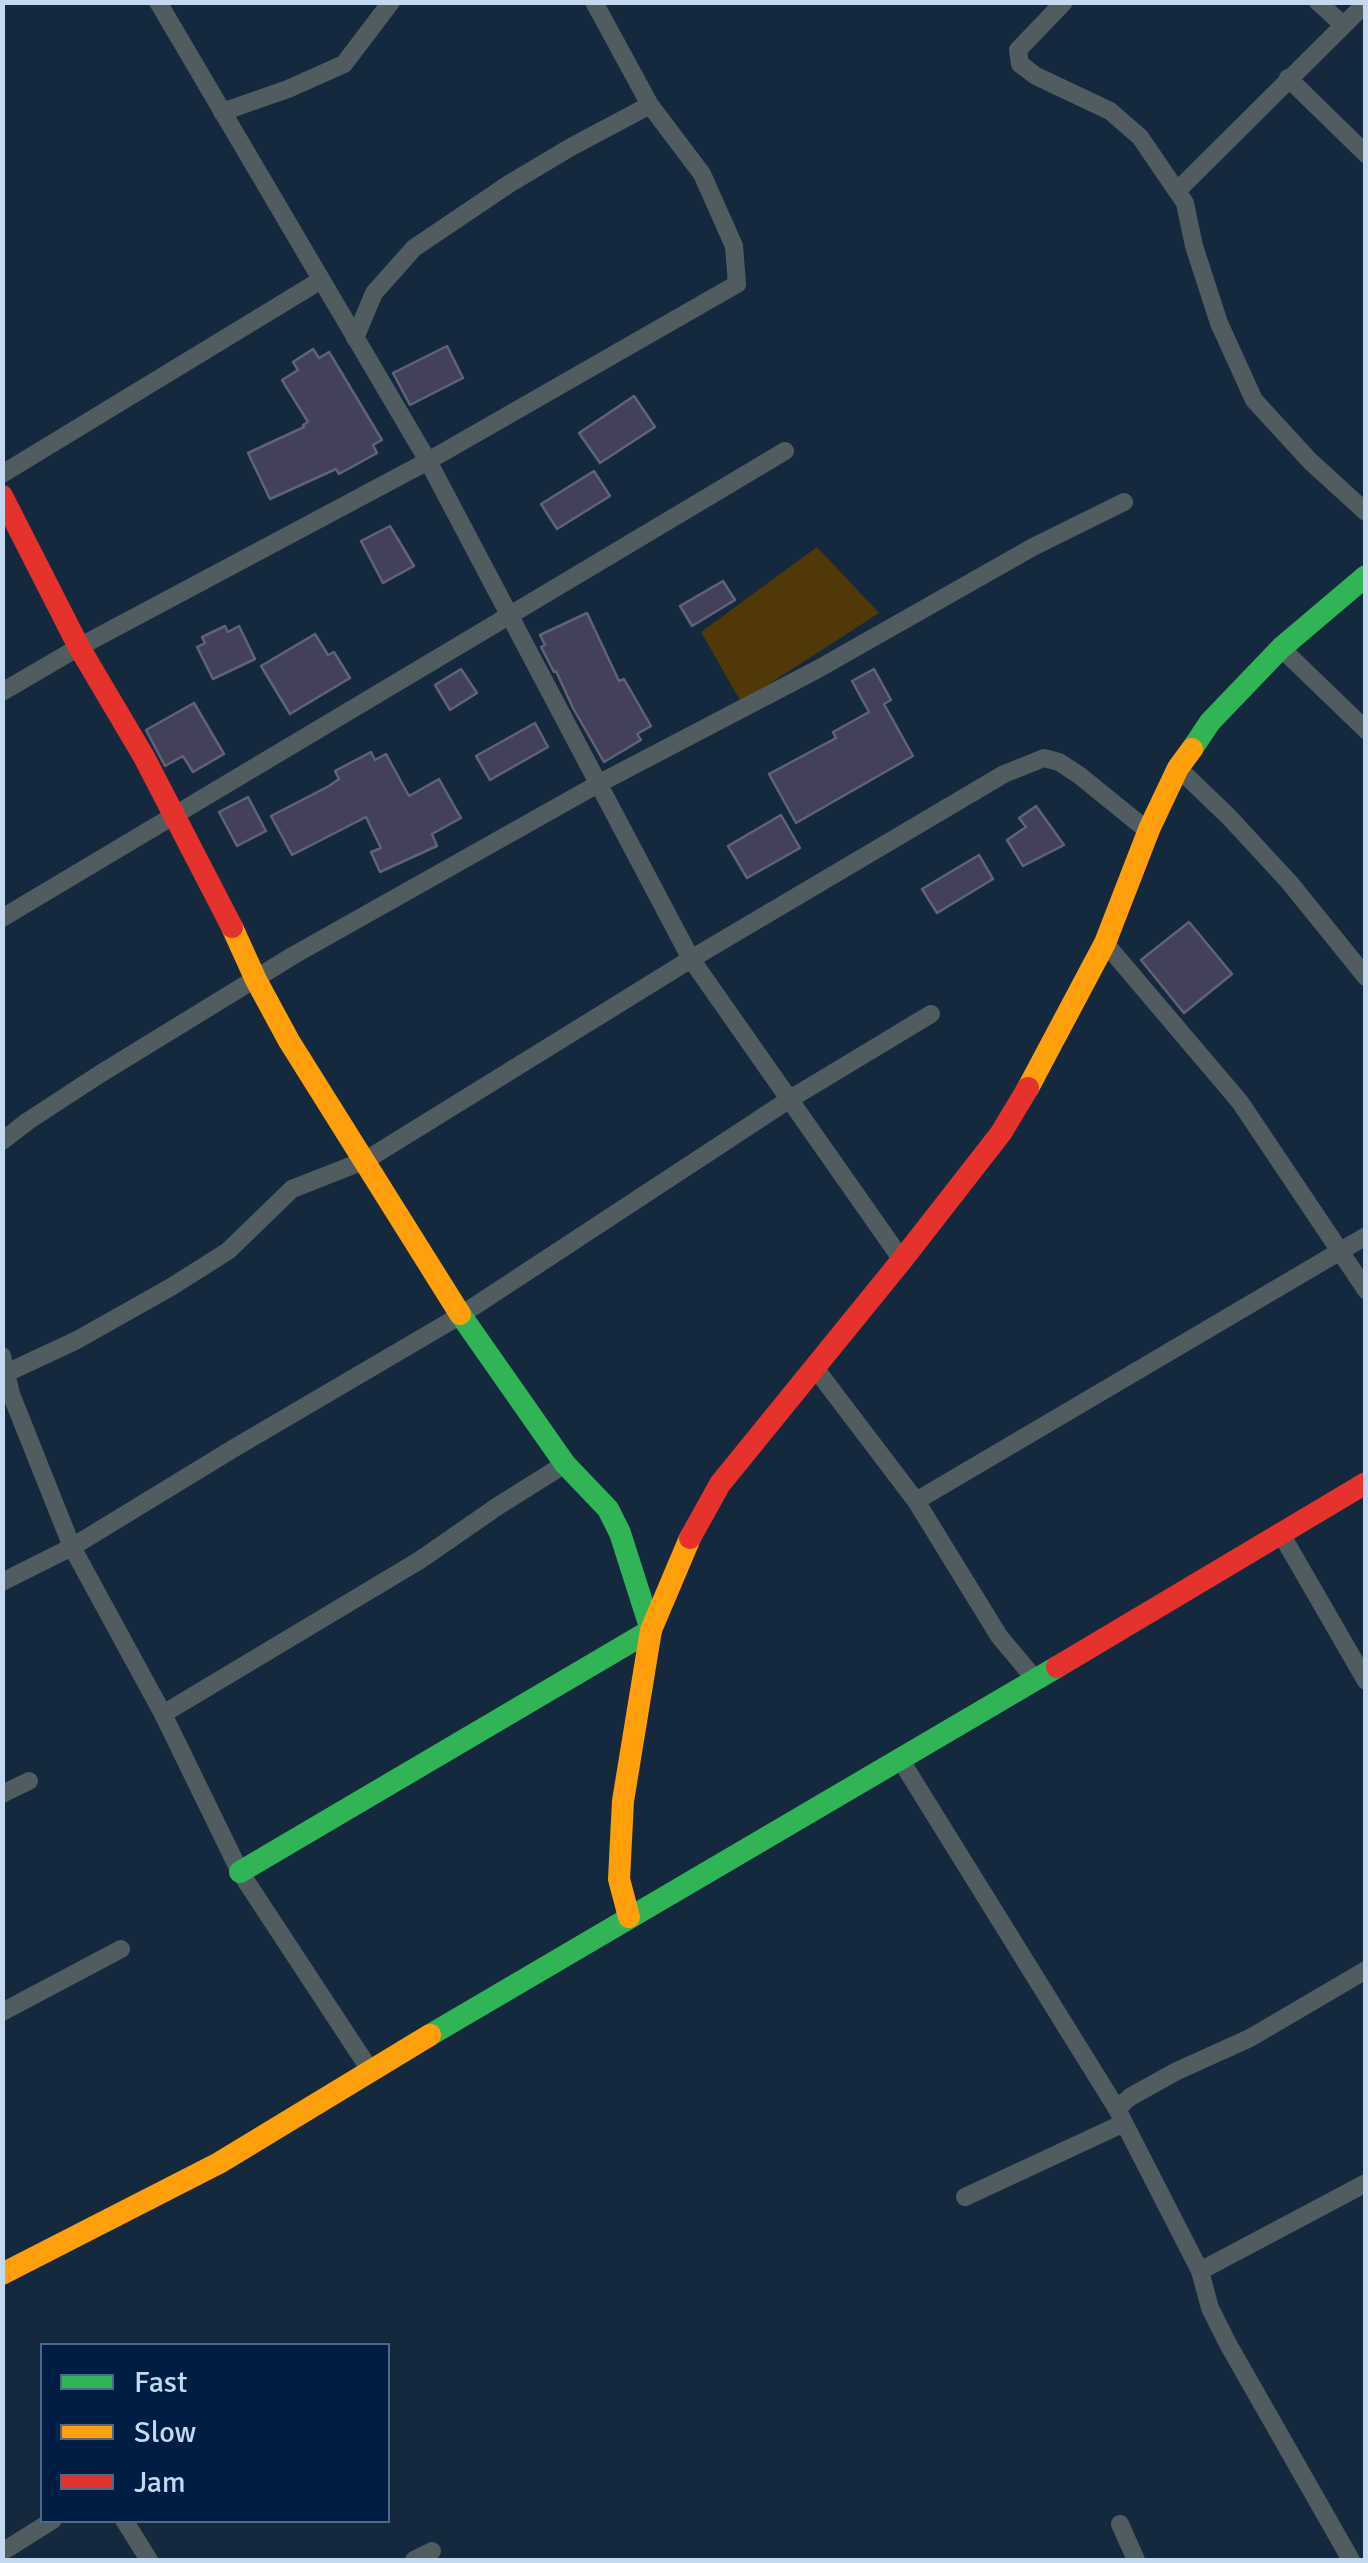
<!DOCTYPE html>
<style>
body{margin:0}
#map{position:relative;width:1368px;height:2563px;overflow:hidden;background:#15293e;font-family:Signika,sans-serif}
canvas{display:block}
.frame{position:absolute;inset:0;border:5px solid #c4d8f0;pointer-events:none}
.legend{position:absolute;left:40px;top:2343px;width:350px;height:180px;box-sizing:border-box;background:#001e43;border:2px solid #4e6888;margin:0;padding:12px 18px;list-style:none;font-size:30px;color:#c4d8f0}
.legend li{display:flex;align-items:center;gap:20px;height:50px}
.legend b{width:50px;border:2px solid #4e6888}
</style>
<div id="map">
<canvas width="1368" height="2563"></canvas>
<div class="frame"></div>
<ul class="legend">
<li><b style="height:12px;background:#30b455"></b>Fast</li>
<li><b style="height:12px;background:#ff9f0a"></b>Slow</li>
<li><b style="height:12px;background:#e5322d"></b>Jam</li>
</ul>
</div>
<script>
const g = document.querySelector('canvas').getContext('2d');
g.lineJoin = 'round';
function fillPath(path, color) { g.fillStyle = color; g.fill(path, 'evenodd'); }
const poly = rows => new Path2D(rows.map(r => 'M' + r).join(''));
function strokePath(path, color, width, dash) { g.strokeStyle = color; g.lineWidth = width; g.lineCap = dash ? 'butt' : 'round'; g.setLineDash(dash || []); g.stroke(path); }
fillPath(poly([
 [817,547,879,613,741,702,701,632]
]), '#513808');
const building = poly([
 [447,346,463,378,410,405,393,373,447,346],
 [313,349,319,358,329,352,382,440,373,445,377,453,339,474,336,469,270,499,248,453,304,427,303,425,308,422,282,380,298,370,293,362,313,349],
 [634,396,655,427,600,463,579,433,634,396],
 [594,471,610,496,557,529,541,504,594,471],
 [390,526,414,566,383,583,361,541,390,526],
 [723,581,735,600,692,626,680,606,723,581],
 [587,613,619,681,624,679,651,726,637,734,641,740,604,762,573,708,556,671,554,672,541,647,545,645,540,635,587,613],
 [225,626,228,632,239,626,255,659,213,679,197,647,205,643,202,637,225,626],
 [315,634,328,655,334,652,350,678,290,714,261,666,315,634],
 [461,669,477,693,450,710,435,685,461,669],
 [874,669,891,700,884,704,913,756,796,823,769,774,836,738,833,732,869,712,852,681,874,669],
 [194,703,224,754,193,772,183,756,165,766,146,730,194,703],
 [535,723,548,747,490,780,476,756,535,723],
 [371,752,375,760,386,754,409,796,439,779,461,818,432,834,437,846,380,872,371,852,381,848,366,817,292,855,271,816,329,786,339,779,335,771,371,752],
 [248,797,266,831,237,846,219,812,248,797],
 [1036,806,1064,845,1023,866,1007,840,1026,827,1019,818,1036,806],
 [781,815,800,848,747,878,728,846,781,815],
 [979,855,993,879,937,913,922,889,979,855],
 [1189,922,1232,974,1184,1013,1141,960,1189,922]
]);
fillPath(building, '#424159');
strokePath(building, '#606376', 2.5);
strokePath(poly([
 [158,2,428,461,691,959,902,1260],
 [1064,2,1018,50,1020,64,1036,76,1110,111,1140,137,1185,203,1194,246,1219,323,1254,400,1310,461,1366,512],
 [1318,2,1343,25],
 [1288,78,1366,154],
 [222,112,288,89,344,64,391,2],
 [1178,190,1366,3],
 [355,338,374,293,414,248,509,184,571,147,650,105,594,2],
 [2,474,321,280],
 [1281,648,1366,730],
 [2,692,79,647,428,461,737,284,734,246,702,174,650,105],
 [1178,768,1229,817,1290,883,1366,977],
 [2,918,785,451],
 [1105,943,1240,1102,1366,1290],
 [2,1141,28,1121,100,1074,294,955,598,784,818,669,1033,547,1124,502],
 [2,1356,11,1394,72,1547,163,1714,240,1872,370,2070],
 [815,1368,916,1501,999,1636,1034,1678],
 [2,1375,77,1340,171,1287,228,1251,292,1189,366,1160,691,959,1004,774,1044,758,1059,762,1079,775,1148,831],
 [916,1501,1366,1236],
 [1280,1532,1366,1681],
 [2,1582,72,1547,236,1447,461,1315,790,1099,931,1014],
 [163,1714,420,1560,498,1506,565,1464],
 [900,1759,1117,2109],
 [2,1794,29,1781],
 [2,2012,121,1949],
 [965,2197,1124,2123],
 [1200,2271,1366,2183],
 [124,2520,149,2560],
 [1120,2524,1136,2560],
 [2,2552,53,2520],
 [414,2560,432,2551],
 [1351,2560,1228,2344,1210,2308,1200,2271,1117,2109,1130,2097,1177,2071,1250,2038,1366,1970]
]), '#505c5f', 18);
strokePath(poly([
 [1192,749,1210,722,1281,648,1366,576],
 [240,1872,651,1630,620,1533,608,1509,565,1464,460,1314],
 [430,2035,1057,1667]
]), '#30b455', 22);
strokePath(poly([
 [232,927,256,980,289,1041,460,1314],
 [1028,1088,1105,943,1150,827,1178,768,1192,749],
 [629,1917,619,1879,623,1801,651,1630,690,1538],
 [2,2274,219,2163,430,2035]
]), '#ff9f0a', 22);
strokePath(poly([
 [2,496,79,647,144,757,232,927],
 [690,1538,720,1484,902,1260,1001,1133,1028,1088],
 [1057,1667,1366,1483]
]), '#e5322d', 22);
</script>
